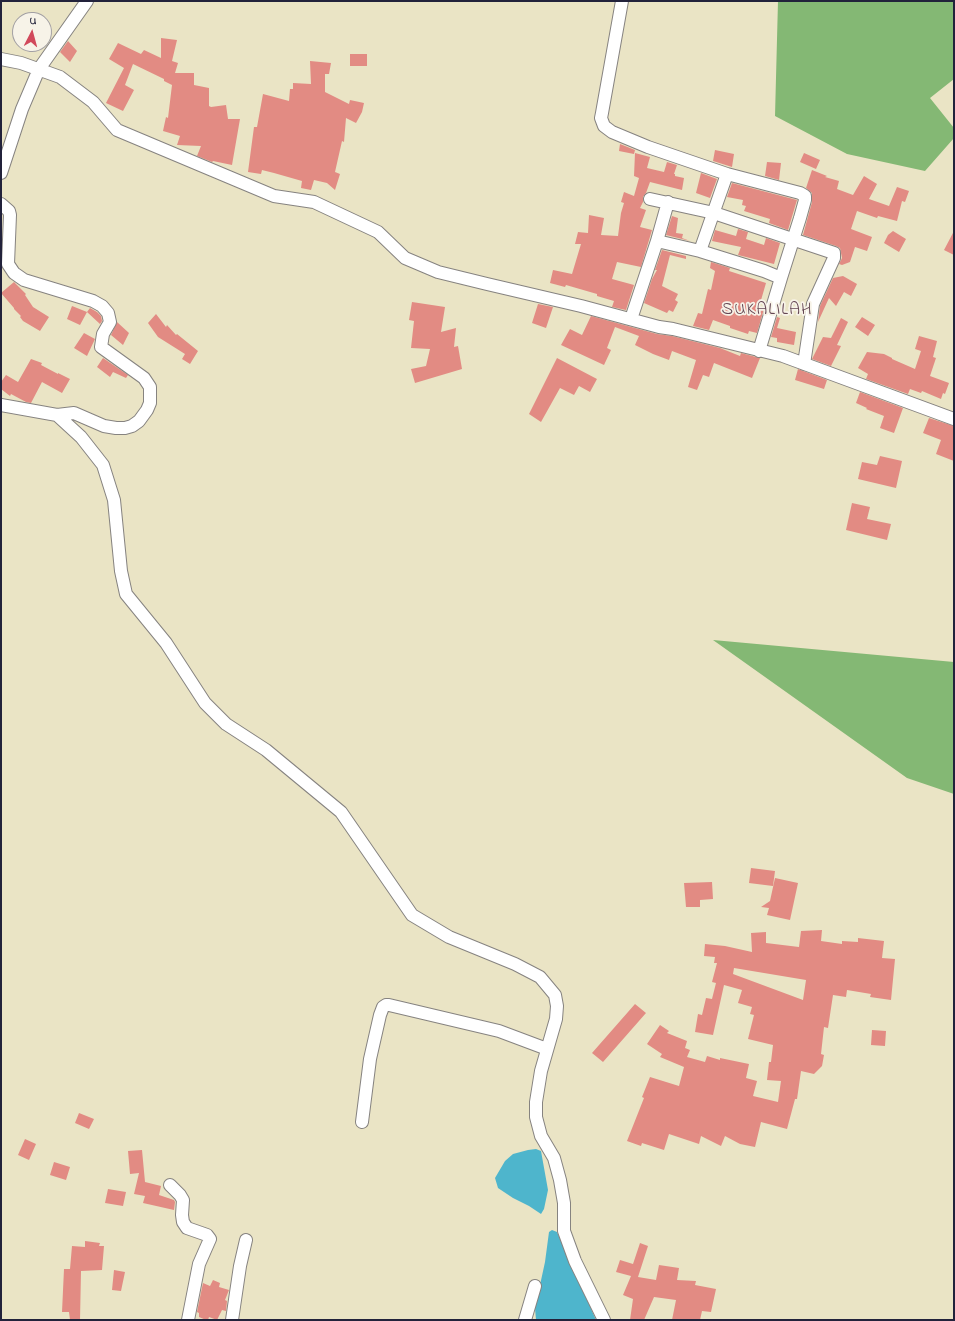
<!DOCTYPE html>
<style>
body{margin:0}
#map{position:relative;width:955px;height:1321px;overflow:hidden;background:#eae4c5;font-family:"Indie Flower",sans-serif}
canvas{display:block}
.frame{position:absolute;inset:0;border:2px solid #22223b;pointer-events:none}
.north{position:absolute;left:12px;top:12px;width:40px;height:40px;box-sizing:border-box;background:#f7f3e8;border:1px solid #a29fa3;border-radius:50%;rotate:6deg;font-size:11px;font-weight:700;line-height:16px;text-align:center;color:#22223b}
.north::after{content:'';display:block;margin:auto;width:14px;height:18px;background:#d1495b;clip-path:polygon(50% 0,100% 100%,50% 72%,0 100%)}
</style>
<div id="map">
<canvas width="955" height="1321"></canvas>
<div class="frame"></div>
<div class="north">U</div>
</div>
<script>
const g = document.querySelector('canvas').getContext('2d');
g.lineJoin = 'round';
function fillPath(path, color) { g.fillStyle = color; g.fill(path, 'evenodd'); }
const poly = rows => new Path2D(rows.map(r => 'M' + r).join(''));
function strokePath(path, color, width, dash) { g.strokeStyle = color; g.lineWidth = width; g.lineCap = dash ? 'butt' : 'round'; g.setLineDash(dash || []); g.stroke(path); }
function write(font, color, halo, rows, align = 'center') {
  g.font = font + ' "Indie Flower",sans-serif'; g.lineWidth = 3.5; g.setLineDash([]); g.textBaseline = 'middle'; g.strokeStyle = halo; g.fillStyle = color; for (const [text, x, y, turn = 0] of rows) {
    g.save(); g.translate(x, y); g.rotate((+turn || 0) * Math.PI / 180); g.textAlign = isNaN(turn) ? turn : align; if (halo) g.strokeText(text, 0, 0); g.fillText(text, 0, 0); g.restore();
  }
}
fillPath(poly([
 [778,1,954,1,954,79,930,98,954,128,954,138,925,171,847,154,775,116],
 [713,640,954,662,954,794,907,778]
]), '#84b874');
fillPath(poly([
 [536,1149,541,1151,548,1190,544,1209,541,1214,529,1206,513,1198,498,1188,495,1178,505,1161,513,1154,528,1150],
 [552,1230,557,1232,596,1320,536,1320,535,1308,545,1262,549,1232]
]), '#4eb5cc');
fillPath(poly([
 [161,38,177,40,172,61,178,63,175,73,194,73,194,85,209,88,209,106,211,107,226,105,228,119,240,119,232,165,213,161,212,162,197,156,201,146,177,145,180,136,163,131,166,117,168,118,172,85,164,81,164,79,133,64,125,85,134,90,123,111,106,103,124,68,109,59,118,43,141,54,144,50,161,58],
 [68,41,77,51,70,62,60,52],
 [350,54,367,54,367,66,350,66],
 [310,61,331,63,329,74,325,74,325,92,349,104,350,100,364,103,362,112,356,123,346,118,344,142,342,141,335,172,340,174,335,190,327,183,314,180,311,190,301,188,302,181,274,173,262,170,261,174,248,172,254,127,257,127,263,94,289,101,290,89,293,89,293,83,311,84],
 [620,144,635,150,634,154,619,151],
 [715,150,734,154,732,167,713,161],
 [635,153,650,157,647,168,664,172,667,162,677,165,674,174,675,174,675,176,684,178,682,190,650,182,646,193,643,197,643,202,640,208,646,210,640,227,652,230,641,267,617,262,612,279,634,285,626,310,612,307,614,301,597,296,597,294,566,285,565,287,550,283,553,270,572,274,581,244,575,244,578,232,588,233,589,215,604,218,601,235,618,236,621,213,624,203,621,202,624,192,634,196,639,178,634,176],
 [804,153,820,160,816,169,800,162],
 [767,162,781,163,779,180,765,176],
 [812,170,827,176,825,177,839,181,837,189,853,195,864,176,877,184,869,199,889,206,897,187,909,191,905,202,902,201,897,221,878,216,877,218,857,211,851,229,872,237,867,251,855,247,850,262,842,265,839,264,842,258,840,248,836,246,803,235,812,202,812,193,806,188],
 [701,173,717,179,710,198,696,193],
 [732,183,797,200,788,230,769,223,770,219,744,211,746,206,742,205,743,200,727,197],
 [672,216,678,218,676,233,683,234,682,238,690,241,666,235],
 [738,229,748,232,746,239,764,245,766,238,780,243,774,264,738,255,741,247,712,241,715,230,736,236],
 [893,231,906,239,899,252,884,243,888,235],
 [954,231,954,255,944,250],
 [662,250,686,256,686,259,670,255,662,286,678,294,675,300,678,302,673,312,669,310,667,313,644,303,652,279,657,270,655,270],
 [711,262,730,268,729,271,766,283,759,307,764,309,757,333,749,331,748,334,730,328,730,326,713,320,709,330,693,326,698,313,702,314,708,289,711,290,715,271,710,268],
 [843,276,857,284,851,296,844,292,836,306,829,298,818,322,820,306,833,278],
 [14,282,26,294,25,295,33,307,49,317,40,331,23,321,20,317,21,316,14,309,14,308,1,293],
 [412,302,445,307,441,332,456,328,454,347,458,346,462,369,415,383,411,369,426,366,430,349,411,348,414,321,409,320],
 [538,304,553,307,546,328,532,323],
 [72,306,87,312,80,325,67,319],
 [90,308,97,312,101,316,102,321,100,324,87,312],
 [156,314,166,327,167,325,176,335,177,334,198,351,190,364,182,359,185,354,158,337,148,323],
 [591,316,657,334,672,336,720,348,740,356,741,353,760,358,752,378,714,363,709,377,703,375,697,390,688,387,696,360,672,351,669,360,653,354,635,345,639,336,615,327,607,348,611,350,604,365,561,345,570,329,582,335],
 [777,317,780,318,777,328,796,332,794,345,777,342,777,338,771,337],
 [862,317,875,325,868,336,855,327],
 [841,318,848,322,837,345,841,346,831,366,812,359,823,337,831,338],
 [117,322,129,333,123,345,111,335],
 [84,333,95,339,87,356,74,348],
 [919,336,937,341,933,357,936,358,930,376,949,383,945,394,943,393,941,399,922,391,921,393,910,389,908,394,866,379,868,374,858,368,867,352,884,354,892,358,892,359,915,369,921,351,915,349],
 [103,358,128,375,126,378,113,372,110,377,97,367],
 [557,358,597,379,590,392,579,386,574,395,560,388,541,422,529,414],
 [31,359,42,363,41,365,58,374,58,373,70,379,62,393,42,382,31,403,26,402,11,394,10,396,1,389,1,382,6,375,18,382],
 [798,369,827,380,824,389,795,380],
 [860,392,903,408,894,433,880,428,884,416,866,409,867,408,856,403],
 [929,418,954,426,954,461,936,454,941,440,923,433],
 [880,456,902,461,896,488,858,479,862,462,877,465],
 [852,503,870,507,867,519,891,524,887,540,846,530],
 [751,868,775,871,773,886,749,883],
 [775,878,798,883,790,920,767,915,769,908,761,907,770,901],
 [712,882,713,899,700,900,700,907,686,907,684,883],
 [822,930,821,941,842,944,842,941,858,942,858,938,884,941,882,958,895,959,891,1000,870,997,871,994,847,990,846,997,833,995,828,1028,824,1027,821,1054,824,1055,822,1066,814,1074,801,1071,797,1099,795,1099,787,1129,761,1122,755,1147,740,1144,725,1136,721,1146,701,1136,699,1144,669,1134,664,1150,642,1143,641,1146,627,1141,644,1098,642,1097,650,1077,679,1086,684,1067,660,1057,662,1054,647,1044,660,1025,669,1031,667,1033,687,1041,685,1048,690,1050,687,1057,705,1062,707,1056,720,1060,720,1058,749,1064,746,1078,757,1081,753,1096,778,1102,781,1081,767,1080,769,1062,771,1062,773,1045,748,1039,754,1015,750,1014,752,1007,738,1003,742,990,724,985,713,1035,695,1032,698,1014,702,1015,706,998,712,999,716,983,712,982,717,963,714,963,715,957,704,956,705,944,725,946,752,952,751,933,766,932,766,943,799,947,801,931],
 [734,968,806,980,803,1000,733,974],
 [635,1004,646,1013,603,1062,592,1053],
 [872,1030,886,1031,885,1046,871,1045],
 [79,1113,94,1119,89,1129,75,1123],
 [25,1139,36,1144,29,1160,18,1155],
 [142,1150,145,1182,161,1186,159,1195,174,1200,175,1202,174,1210,143,1203,145,1196,134,1194,139,1173,130,1174,128,1151],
 [54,1162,70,1167,66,1180,50,1175],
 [108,1189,126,1192,123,1206,105,1203],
 [85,1241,100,1243,99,1246,104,1246,102,1270,81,1271,80,1320,70,1320,69,1312,62,1312,64,1269,70,1269,72,1246,85,1247],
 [640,1243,648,1246,638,1277,656,1280,659,1265,679,1268,677,1280,696,1281,695,1285,716,1289,711,1312,702,1311,700,1320,672,1320,676,1300,654,1297,644,1320,630,1320,633,1299,623,1295,631,1276,616,1272,620,1260,633,1264],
 [114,1270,125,1272,121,1291,112,1290],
 [213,1280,220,1283,219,1287,229,1290,225,1300,227,1301,226,1311,222,1310,217,1320,209,1317,208,1320,206,1320,199,1317,199,1313,197,1312,203,1283,210,1286]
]), '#e28b83');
const minor = poly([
 [622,1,602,113,601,118,604,126,612,132,648,147,727,174,700,251,764,271,781,278,759,351],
 [1,59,21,63,60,77,93,102,117,130,274,196,314,202,378,232,405,258,438,272,487,284,581,306,659,327,673,329,783,356,954,419],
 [1,173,22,109,39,69,87,1],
 [727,174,800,193,805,196,805,200,800,218,781,278],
 [650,199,714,213,834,253,834,258,813,304,804,364],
 [668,202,657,241,700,251],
 [1,204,9,211,10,215,8,264,14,273,24,280,93,301,102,306,108,313,110,322,103,334,101,347,144,378,150,387,150,403,147,410,139,421,132,426,125,428,116,428,104,426,74,413,57,415],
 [631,319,657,241],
 [1,405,57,415,81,437,103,465,114,500,121,571,126,594,166,643,205,703,226,724,266,750,341,812,412,915,449,937,515,964,540,977,555,995,557,1006,556,1019,541,1071,536,1102,536,1117,541,1136,554,1158,560,1180,564,1203,564,1231,575,1261,604,1320],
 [362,1122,370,1059,380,1015,383,1007,386,1005,389,1005,499,1031,547,1049],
 [170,1185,180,1195,183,1200,182,1215,183,1222,187,1228,207,1235,210,1239,199,1264,188,1320],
 [232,1320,240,1266,246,1240],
 [525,1320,535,1286]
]);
strokePath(minor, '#868380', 14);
strokePath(minor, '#fff', 12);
g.letterSpacing = '1px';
write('18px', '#654754', '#f7f3e8', [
 ["SUKALILAH",767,311]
]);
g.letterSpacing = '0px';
</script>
